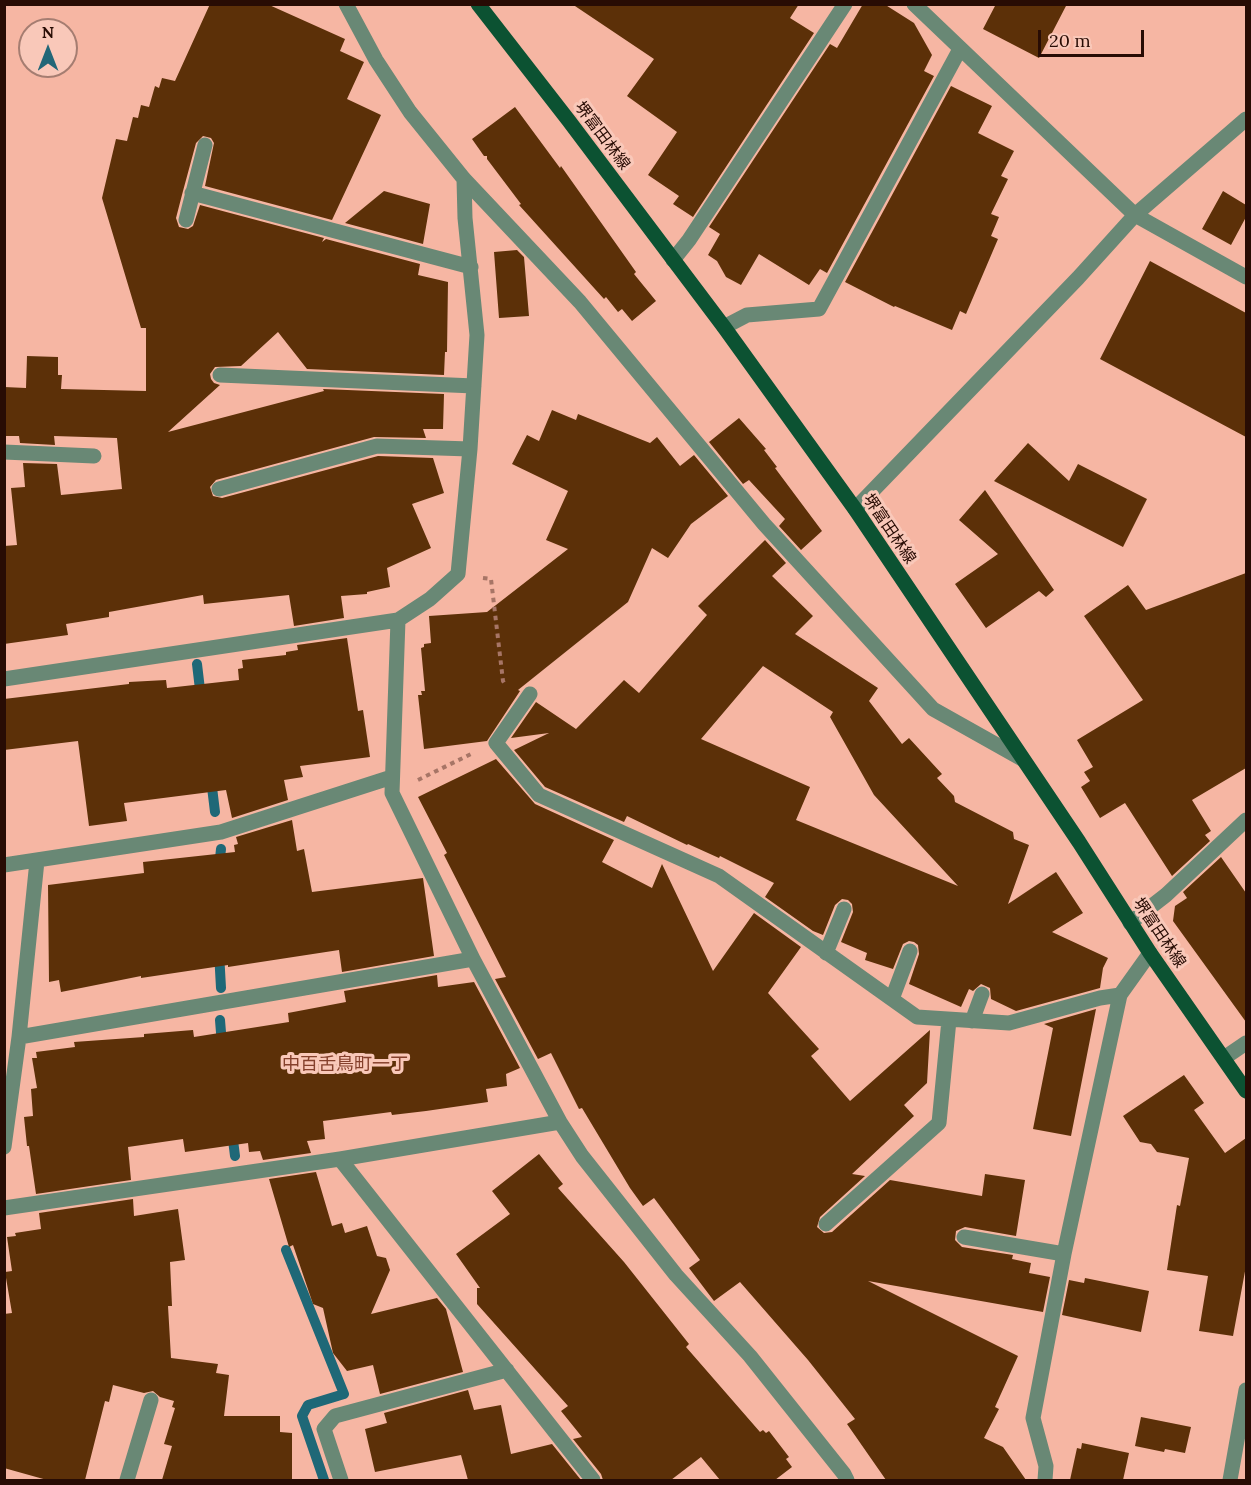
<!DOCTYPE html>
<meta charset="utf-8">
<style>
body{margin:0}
#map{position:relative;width:1251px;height:1485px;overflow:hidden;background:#f6b6a3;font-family:Lora,serif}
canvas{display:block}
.frame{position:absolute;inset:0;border:6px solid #280c04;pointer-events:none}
.north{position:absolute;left:18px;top:18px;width:60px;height:60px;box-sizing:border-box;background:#f9c8b9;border:2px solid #a57d71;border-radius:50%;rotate:0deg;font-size:16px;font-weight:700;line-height:24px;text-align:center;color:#280c04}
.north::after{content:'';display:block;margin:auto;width:21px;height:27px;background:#226778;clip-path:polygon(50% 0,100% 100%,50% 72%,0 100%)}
.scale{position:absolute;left:1038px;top:30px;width:106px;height:27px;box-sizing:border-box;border:3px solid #280c04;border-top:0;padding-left:8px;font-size:18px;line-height:21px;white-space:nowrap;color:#280c04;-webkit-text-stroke:4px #f9c8b9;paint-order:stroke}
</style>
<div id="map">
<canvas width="1251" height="1485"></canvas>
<div class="frame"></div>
<div class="north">N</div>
<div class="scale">20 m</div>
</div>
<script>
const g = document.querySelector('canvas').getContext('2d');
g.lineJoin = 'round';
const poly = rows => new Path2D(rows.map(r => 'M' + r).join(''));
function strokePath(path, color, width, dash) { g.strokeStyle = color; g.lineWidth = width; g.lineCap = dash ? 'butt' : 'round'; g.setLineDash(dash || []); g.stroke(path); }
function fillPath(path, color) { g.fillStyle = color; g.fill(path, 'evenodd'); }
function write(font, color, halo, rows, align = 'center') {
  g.font = font + ' Lora,"Noto Sans JP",serif'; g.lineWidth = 6; g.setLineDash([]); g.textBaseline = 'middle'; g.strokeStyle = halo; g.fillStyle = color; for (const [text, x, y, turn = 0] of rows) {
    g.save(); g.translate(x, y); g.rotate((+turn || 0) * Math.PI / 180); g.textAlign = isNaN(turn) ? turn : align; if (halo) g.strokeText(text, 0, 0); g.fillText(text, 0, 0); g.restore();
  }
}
strokePath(poly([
 [197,664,201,698],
 [211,779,215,812],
 [219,868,221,849],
 [219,952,221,988],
 [220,1020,222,1045],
 [232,1132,235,1156],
 [286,1250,344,1394,308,1405,302,1416,324,1480]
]), '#1f6877', 10);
fillPath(poly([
 [210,4,267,4,345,39,340,51,364,62,347,99,381,115,332,220,205,186,214,143,211,138,203,136,196,143,183,191,176,218,179,227,188,229,193,226,200,205,324,238,322,242,326,239,420,264,418,275,448,282,447,352,445,352,444,375,307,369,278,332,241,366,215,367,210,374,211,379,214,383,220,385,168,432,324,391,323,389,444,394,443,429,423,429,426,438,374,437,216,480,210,487,213,496,222,498,378,456,433,458,444,493,412,504,431,548,387,568,390,587,367,592,367,594,341,596,344,618,294,626,289,595,204,604,203,595,109,612,109,617,66,624,68,635,4,644,4,546,17,545,11,488,25,487,23,463,57,464,61,495,122,489,117,438,54,436,55,445,20,443,19,436,4,436,4,387,26,388,27,356,58,357,58,375,62,375,61,389,146,391,146,328,141,328,102,198,116,139,127,141,133,117,138,118,141,105,149,107,155,86,159,88,162,78,175,81],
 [572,4,799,4,790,18,814,33,693,217,673,204,679,196,648,175,677,132,627,96,654,59],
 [863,4,884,4,914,23,932,55,924,71,934,76,827,273,820,269,809,285,759,254,741,285,726,277,717,261,708,255,720,234,709,227,830,44,837,48],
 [996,4,1067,4,1039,58,983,29],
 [951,86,992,106,978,133,1014,151,1001,176,1008,179,991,214,999,217,991,236,998,239,966,314,960,311,952,330,895,306,894,307,845,282],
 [515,107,560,168,561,166,636,272,634,274,656,301,632,321,622,309,618,312,606,297,604,299,519,205,521,204,487,159,487,156,484,156,472,139],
 [384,191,430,204,423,244,345,223],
 [1223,191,1246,205,1246,217,1231,245,1202,229],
 [517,250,524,257,529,316,499,318,494,252],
 [1150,261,1246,313,1246,437,1100,359],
 [552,410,576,420,578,414,650,443,657,437,680,466,694,455,728,496,691,524,668,558,652,548,628,602,518,690,520,691,487,741,424,749,418,695,422,695,421,691,425,691,421,648,424,647,424,644,431,643,429,616,487,612,568,549,546,540,568,491,512,464,527,435,539,441],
 [739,418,766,449,764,450,777,467,775,468,822,531,801,550,779,526,785,519,749,480,743,484,709,442],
 [1028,443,1069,481,1078,464,1147,499,1123,547,994,481],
 [985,490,1054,590,1046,597,1039,591,986,628,955,584,998,554,959,520],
 [765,540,786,563,772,576,813,616,795,634,878,688,869,701,902,744,909,738,942,774,937,778,954,796,955,802,1013,832,1014,839,1029,845,1008,904,1056,872,1083,913,1052,932,1108,958,1103,968,1100,988,1016,1011,991,999,990,988,981,984,973,991,969,989,961,1007,909,984,919,954,918,945,914,942,909,941,903,944,893,969,865,960,867,953,841,942,853,912,852,904,848,900,842,899,835,905,823,935,813,931,765,897,774,883,720,856,719,858,688,844,687,845,627,816,624,822,545,787,514,750,549,733,511,738,536,702,576,729,624,680,639,693,707,615,698,606],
 [763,666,833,712,830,717,874,795,958,886,796,820,810,787,701,739],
 [1246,573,1246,768,1192,800,1211,831,1205,835,1210,841,1172,876,1125,803,1100,818,1081,787,1090,781,1084,772,1093,767,1077,740,1143,700,1084,616,1128,585,1146,610],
 [347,638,358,711,363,710,370,757,300,766,303,777,284,780,288,800,232,818,226,790,124,803,127,821,89,826,78,741,4,750,4,699,129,684,129,682,166,680,167,688,239,680,238,669,243,668,242,660,286,655,286,652,298,650,297,645],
 [496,759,535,804,614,840,602,862,652,888,662,864,713,971,754,913,801,947,768,993,819,1049,811,1056,850,1101,930,1030,927,1083,904,1105,914,1116,852,1174,865,1176,820,1217,817,1227,824,1233,832,1232,890,1180,982,1196,985,1174,1025,1180,1016,1236,965,1227,956,1231,955,1240,962,1247,1013,1255,1012,1259,1031,1263,1029,1273,1050,1277,1043,1312,868,1281,1018,1356,995,1407,999,1409,984,1438,1003,1447,1026,1480,886,1480,847,1424,855,1419,808,1360,740,1282,714,1301,689,1268,700,1260,654,1198,643,1206,630,1188,582,1108,579,1109,551,1053,538,1059,495,979,506,977,444,855,447,853,418,797],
 [292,820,297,851,304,849,312,892,423,878,434,956,342,972,339,950,228,967,228,965,141,978,141,976,61,992,59,980,49,982,48,885,144,873,143,862,235,852,234,845,238,844,236,837],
 [1221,857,1246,893,1246,1022,1173,921,1175,906,1187,898,1183,892],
 [437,975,438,987,474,982,520,1068,506,1074,507,1086,486,1089,488,1102,426,1111,392,1115,391,1112,323,1121,325,1139,307,1141,311,1153,263,1160,260,1151,249,1152,248,1143,185,1152,183,1139,128,1147,131,1180,36,1194,29,1146,27,1146,24,1117,33,1116,31,1089,37,1088,32,1058,37,1058,36,1052,75,1047,74,1042,144,1037,144,1034,193,1030,194,1037,289,1022,288,1013,346,1002,344,991],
 [1096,1009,1071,1136,1033,1129,1053,1028,1044,1024],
 [1184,1075,1204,1103,1194,1110,1225,1153,1246,1138,1246,1266,1233,1336,1199,1331,1208,1276,1167,1270,1177,1205,1180,1206,1189,1158,1157,1152,1151,1144,1140,1142,1123,1116],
 [539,1154,563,1184,558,1188,624,1262,689,1344,686,1347,760,1432,763,1430,766,1433,769,1431,789,1457,786,1459,792,1467,775,1480,720,1480,701,1457,671,1480,603,1480,601,1474,573,1439,582,1437,561,1411,568,1406,477,1304,477,1288,480,1288,456,1254,510,1214,492,1191],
 [316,1172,332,1226,342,1223,345,1233,367,1226,377,1256,386,1258,390,1270,371,1314,437,1298,446,1309,463,1372,380,1394,373,1365,347,1371,333,1353,323,1308,313,1304,293,1245,289,1247,269,1179],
 [133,1199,134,1216,178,1209,185,1260,170,1262,172,1306,168,1306,171,1358,218,1364,216,1373,229,1375,224,1416,280,1416,280,1432,292,1433,292,1480,162,1480,172,1446,164,1444,175,1408,172,1407,174,1401,160,1397,153,1391,144,1393,113,1385,109,1402,105,1401,85,1480,47,1480,4,1468,4,1314,12,1313,5,1272,12,1271,7,1237,16,1236,15,1233,41,1229,39,1213],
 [1085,1278,1149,1291,1141,1332,1062,1315,1069,1280,1084,1283],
 [468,1390,474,1410,501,1405,511,1454,552,1444,581,1480,468,1480,461,1455,375,1472,365,1429,387,1423,384,1413],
 [1141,1417,1191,1427,1185,1453,1165,1449,1164,1452,1135,1446],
 [1082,1443,1129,1453,1123,1480,1070,1480,1077,1448,1081,1449]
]), '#5c3008');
strokePath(poly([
 [483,578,491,579,503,681,506,686],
 [418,780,473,753]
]), '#a77566', 4, [4.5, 4.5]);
strokePath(poly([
 [346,4,376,60,410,112,464,179,580,302,764,524,933,709,1022,759],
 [914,4,1135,215,1246,277],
 [192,193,471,267],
 [186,220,205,145],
 [673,260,689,240,845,4],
 [724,327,747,315,819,309,960,49],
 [220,375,474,386],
 [4,452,94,456],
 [219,489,377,446,470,449],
 [855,509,1078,278,1135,215,1246,119],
 [398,620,392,793,473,959,560,1122,582,1156,676,1275,750,1356,844,1474,847,1480],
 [4,679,398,620,430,599,458,574,470,449,477,335,465,218,464,179],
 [530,694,496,743,539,795,719,876,917,1017,1009,1023,1100,998,1120,995],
 [4,865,221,832,392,777],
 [1130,923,1166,895,1246,820],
 [826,953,844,909],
 [892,999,910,951],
 [972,1021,982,994],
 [19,1037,473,959],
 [1224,1058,1246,1043],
 [4,1147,19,1037,37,861],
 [340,1159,593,1480],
 [4,1208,340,1159,560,1122],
 [826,1224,939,1123,949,1020],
 [964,1237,1064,1254],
 [127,1480,151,1400],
 [341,1480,324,1429,335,1416,507,1370],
 [1045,1480,1046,1466,1033,1418,1064,1254,1120,995,1150,953],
 [1230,1480,1246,1390]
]), '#698875', 15);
strokePath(poly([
 [478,4,569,121,724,327,855,509,1079,842,1150,953,1246,1091]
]), '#0c5232', 15);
write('16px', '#280c04', '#f9c8b9', [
 ["堺富田林線",602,136,53],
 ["堺富田林線",889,529,56],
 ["堺富田林線",1159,933,56]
]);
write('18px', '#85402c', '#f9c8b9', [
 ["中百舌鳥町一丁",345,1065]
]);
</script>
